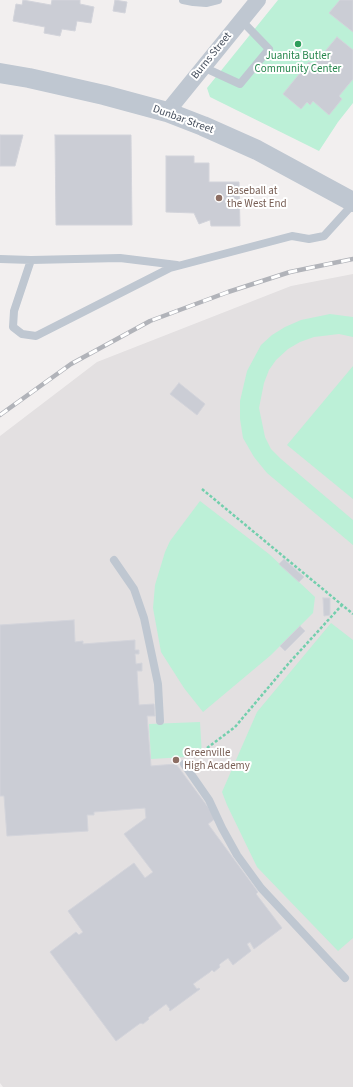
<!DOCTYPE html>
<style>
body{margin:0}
canvas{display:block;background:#f2efef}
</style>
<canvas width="353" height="1087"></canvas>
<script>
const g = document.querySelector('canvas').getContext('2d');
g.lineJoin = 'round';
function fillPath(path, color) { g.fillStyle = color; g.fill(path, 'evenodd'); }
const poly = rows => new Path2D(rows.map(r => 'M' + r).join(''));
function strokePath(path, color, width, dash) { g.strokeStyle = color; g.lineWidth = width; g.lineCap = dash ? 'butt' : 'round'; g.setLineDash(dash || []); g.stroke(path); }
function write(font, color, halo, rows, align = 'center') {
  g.font = font + ' "Source Sans 3",sans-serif'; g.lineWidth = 4; g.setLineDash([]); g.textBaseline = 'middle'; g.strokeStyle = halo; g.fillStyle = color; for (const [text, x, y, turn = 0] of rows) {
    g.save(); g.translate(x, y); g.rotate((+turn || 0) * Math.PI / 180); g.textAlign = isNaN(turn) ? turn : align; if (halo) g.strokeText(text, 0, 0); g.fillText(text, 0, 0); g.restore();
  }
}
fillPath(poly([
 [353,274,353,1087,3,1087,0,1083,0,436,97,362,291,286]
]), '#e3e0e1');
fillPath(poly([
 [278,0,353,0,353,103,338,122,319,151,210,97,207,88],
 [330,314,353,317,353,337,339,334,314,337,300,342,288,349,276,360,269,370,264,383,259,408,265,437,271,449,281,459,353,520,353,545,267,473,254,457,243,438,240,419,240,401,247,371,261,345,272,335,285,327,301,320],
 [353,366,353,499,287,445],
 [200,501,269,554,315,597,313,613,271,655,203,712,184,688,161,652,153,608,155,585,165,552,170,541],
 [331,623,353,640,353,938,338,951,257,867,227,805,222,792,257,712],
 [200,722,202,756,151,759,149,724]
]), '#bcf0d7');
const building = poly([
 [23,0,51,5,52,0,80,0,80,4,94,7,91,23,77,21,75,31,62,29,60,36,44,33,45,27,13,21,16,4,22,5,23,0],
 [115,0,127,2,125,13,113,11,115,0],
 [340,0,353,0,353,32,329,13,340,0],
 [337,37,353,50,353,79,339,96,342,99,329,115,313,101,310,105,307,102,301,109,283,94,309,62,313,66,337,37],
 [0,135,23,135,15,166,0,166,0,135],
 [55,135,131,135,132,225,56,225,55,135],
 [166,156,194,156,194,163,209,163,209,182,239,182,240,226,211,226,210,220,199,224,194,213,166,212,166,156],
 [179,383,205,404,197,415,170,394,179,383],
 [284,559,304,577,299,582,279,564,284,559],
 [323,598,330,598,330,615,324,616,323,598],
 [74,620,75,642,83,641,83,644,135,640,135,650,139,650,139,654,135,654,136,664,142,663,142,671,137,671,139,705,154,704,155,716,147,716,151,766,176,764,216,818,208,824,258,892,256,894,282,928,254,949,250,942,247,944,251,951,233,965,228,958,221,963,219,965,220,967,214,972,212,970,210,972,193,984,197,989,199,988,200,989,170,1011,169,1010,170,1009,166,1004,150,1016,148,1018,149,1019,143,1024,141,1023,139,1024,116,1041,50,952,76,932,79,935,83,932,68,911,134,863,145,878,153,872,124,834,146,818,145,808,94,812,94,815,87,815,88,831,7,836,4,796,0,796,0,625,74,620],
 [300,626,305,631,285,651,280,646,300,626]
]);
fillPath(building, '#cbcdd5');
strokePath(building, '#d3d4db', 1);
strokePath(poly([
 [202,489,353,614],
 [207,748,235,727,289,663,342,605]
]), '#73cfad', 2.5, [3, 2]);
strokePath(poly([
 [183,0,193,2,206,3,218,0],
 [203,67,240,84,269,49,241,20],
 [0,259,31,260,120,258,177,265],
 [31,260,14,311,13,327,22,334,36,336,170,268,292,236,309,239,324,236,353,204],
 [114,560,134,589,144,618,158,684,160,721],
 [184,764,209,800,222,828,237,855,261,888,345,978]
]), '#bfc7d1', 8);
strokePath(poly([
 [167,112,258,0]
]), '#bfc7d1', 16);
strokePath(poly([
 [0,73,29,78,104,95,167,112,203,126,257,150,353,202]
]), '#bfc7d1', 20);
const rail = poly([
 [0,415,71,364,150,321,228,292,290,272,353,259]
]);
strokePath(rail, '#b1b3b9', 4.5);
strokePath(rail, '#fff', 3, [9]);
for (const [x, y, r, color] of [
 [298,44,4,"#2e9e5b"],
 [219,198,4,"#8d6e63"],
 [176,760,4,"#8d6e63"]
]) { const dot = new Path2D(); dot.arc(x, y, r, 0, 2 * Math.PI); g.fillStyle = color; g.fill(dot); strokePath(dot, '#fff', 1.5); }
write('11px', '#464f5d', '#fff', [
 ["Burns Street",212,56,-51],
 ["Dunbar Street",183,120,20]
]);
write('11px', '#27864d', '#fff', [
 ["Juanita Butler",298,57],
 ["Community Center",298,70]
]);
write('11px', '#785e54', '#fff', [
 ["Baseball at",227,192],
 ["the West End",227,205],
 ["Greenville",184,754],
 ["High Academy",184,767]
], 'left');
</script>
